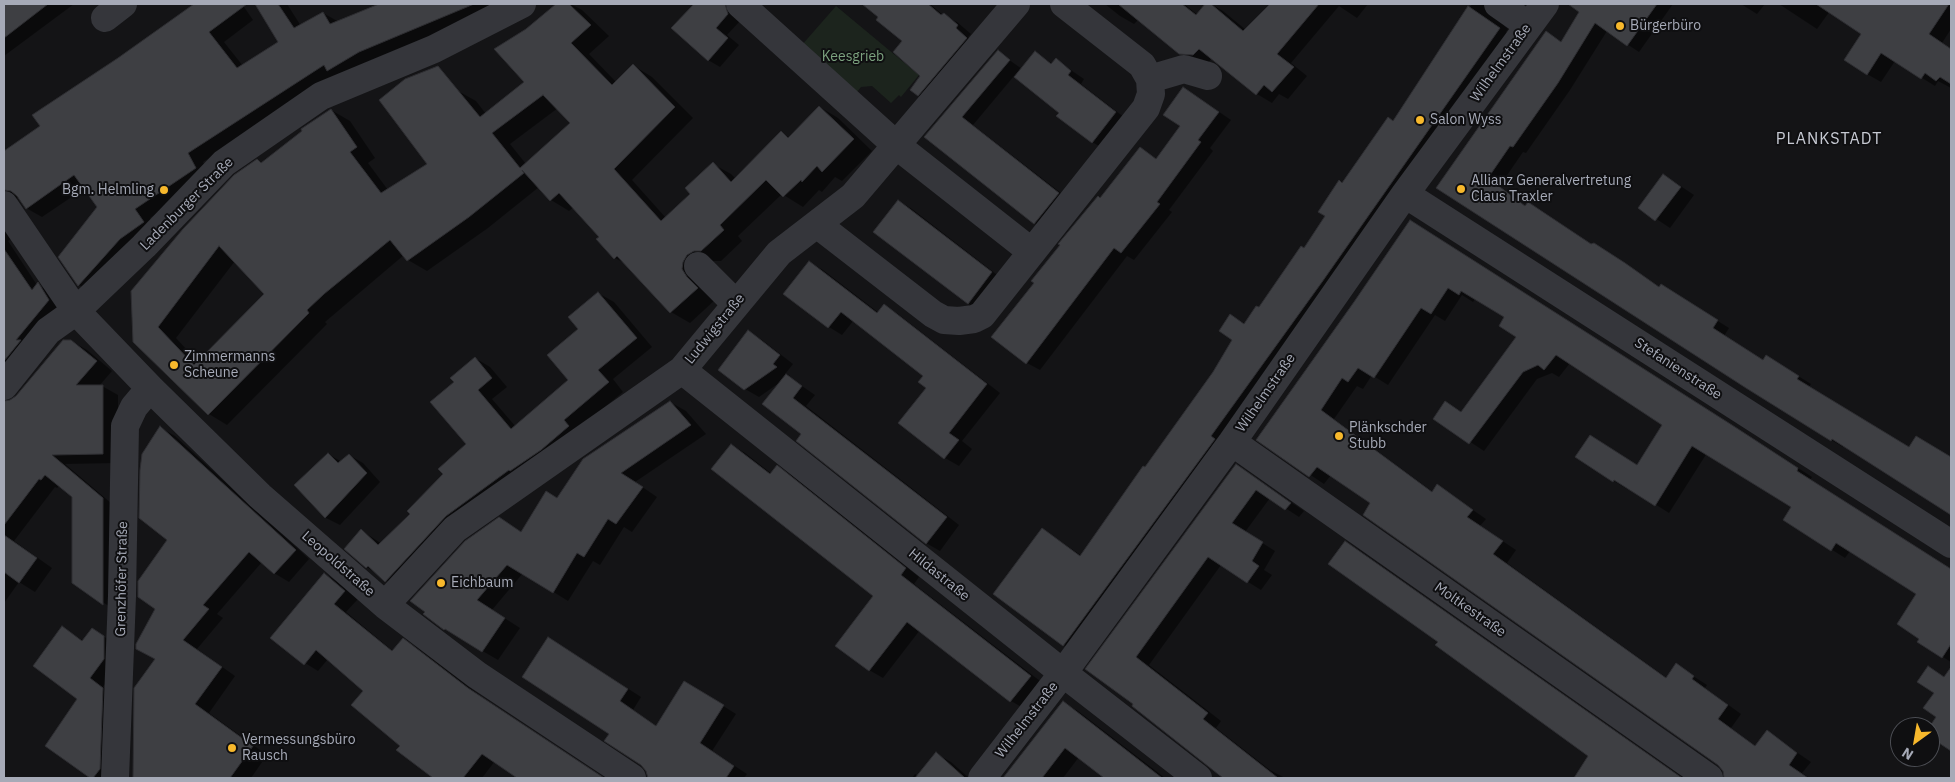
<!DOCTYPE html>
<meta charset="utf-8">
<style>
body{margin:0}
#map{position:relative;width:1955px;height:782px;overflow:hidden;background:#141416;font-family:"IBM Plex Sans",sans-serif}
canvas{display:block}
.frame{position:absolute;inset:0;border:5px solid #a6aab7;pointer-events:none}
.north{position:absolute;left:1890px;top:717px;width:50px;height:50px;box-sizing:border-box;background:#0f0f11;border:1px solid #4b4d53;border-radius:50%;rotate:212deg;font-size:14px;font-weight:700;line-height:20px;text-align:center;color:#a6aab7}
.north::after{content:'';display:block;margin:auto;width:18px;height:22px;background:#f7b82c;clip-path:polygon(50% 0,100% 100%,50% 72%,0 100%)}
</style>
<div id="map">
<canvas width="1955" height="782"></canvas>
<div class="frame"></div>
<div class="north">N</div>
</div>
<script>
const g = document.querySelector('canvas').getContext('2d');
g.lineJoin = 'round';
function fillPath(path, color) { g.fillStyle = color; g.fill(path, 'evenodd'); }
const poly = rows => new Path2D(rows.map(r => 'M' + r).join(''));
function strokePath(path, color, width, dash) { g.strokeStyle = color; g.lineWidth = width; g.lineCap = dash ? 'butt' : 'round'; g.setLineDash(dash || []); g.stroke(path); }
function write(font, color, halo, rows, align = 'center') {
  g.font = font + ' "IBM Plex Sans",sans-serif'; g.lineWidth = 4; g.setLineDash([]); g.textBaseline = 'middle'; g.strokeStyle = halo; g.fillStyle = color; for (const [text, x, y, turn = 0] of rows) {
    g.save(); g.translate(x, y); g.rotate((+turn || 0) * Math.PI / 180); g.textAlign = isNaN(turn) ? turn : align; if (halo) g.strokeText(text, 0, 0); g.fillText(text, 0, 0); g.restore();
  }
}
fillPath(poly([
 [836,6,919,75,901,97,899,95,891,103,872,86,861,87,854,96,801,46]
]), '#1c241d');
fillPath(poly([
 [4,4,74,4,4,56],
 [195,4,242,4,253,20,224,42,243,66,280,42,256,4,287,4,301,26,323,13,339,22,383,4,508,4,338,76,203,162,211,177,150,218,159,231,94,294,79,285,99,207,85,188,42,217,26,208,18,198,11,201,15,236,8,241,37,285,54,293,65,309,4,393,5,402,11,402,71,341,87,350,112,371,99,386,102,386,118,395,118,463,65,464,118,509,119,613,73,582,73,497,60,485,57,488,55,487,14,541,52,568,35,592,19,582,4,603,4,298,9,292,4,284,4,153,42,126,119,59],
 [557,4,571,4,582,10,609,36,589,54,617,83,634,66,652,77,693,118,632,180,666,218,692,194,713,164,731,174,736,179,781,133,790,138,820,107,838,118,872,151,842,181,835,177,822,192,819,190,803,207,782,194,738,236,742,241,721,261,714,261,706,265,716,299,690,323,671,312,628,265,615,258,601,237,574,207,569,211,551,200,539,187,488,228,427,271,408,260,404,255,325,322,327,324,227,425,209,414,134,342,257,161,262,163,331,110,350,121,375,158,368,163,388,190,429,164,458,91,476,101,486,114,526,82,500,54],
 [558,108,572,123,526,164,510,144],
 [235,261,265,294,198,362,176,338],
 [695,4,724,4,737,16,740,21,727,35,739,45,720,67,708,60,673,28],
 [875,4,930,4,943,15,957,22,971,34,968,37,979,46,931,102,918,95,922,76,903,41,871,9],
 [1105,4,1184,4,1198,15,1207,4,1211,4,1223,11,1246,30,1271,4,1368,4,1357,18,1339,6,1291,63,1307,76,1288,99,1279,94,1272,103,1257,94,1212,58,1208,63,1195,62,1180,53,1139,19,1134,24,1120,16],
 [1472,4,1500,4,1498,20,1508,29,1506,32,1514,37,1079,653,1064,645,995,594,1042,529,1082,556,1214,373,1234,340,1231,316,1246,324,1259,309,1304,249,1327,216,1343,184,1394,122],
 [1587,4,1673,4,1639,52,1607,31,1570,90,1526,153,1523,152,1499,187,1526,207,1529,203,1541,210,1592,245,1606,252,1660,287,1673,293,1729,328,1724,336,1764,361,1779,364,1811,384,1809,387,1910,449,1917,438,1951,458,1951,514,1844,446,1843,447,1831,440,1438,188,1546,32,1562,42],
 [1741,4,1765,4,1757,14],
 [1779,4,1835,4,1817,29],
 [1849,4,1951,4,1951,29,1942,43,1951,49,1951,88,1938,81,1935,86,1895,61,1881,82,1867,74,1863,34,1840,18],
 [998,52,1022,69,1035,53,1053,64,1056,60,1084,79,1081,84,1129,121,1106,150,1092,142,1061,113,1014,76,973,125,1070,200,1046,230,1035,223,925,137],
 [1184,88,1231,120,1210,148,1213,151,1169,210,1172,212,1134,260,1127,256,1040,370,1027,363,1101,200,1140,149,1157,159,1181,126],
 [1664,175,1694,195,1670,228,1640,208],
 [899,201,912,209,1005,281,981,311,967,303],
 [1411,222,1749,436,1812,477,1810,480,1951,570,1951,662,1919,642,1917,594,1850,551,1845,558,1785,520,1793,507,1707,453,1669,513,1628,487,1627,489,1614,481,1577,457,1638,466,1664,425,1570,363,1559,377,1552,373,1537,379,1484,451,1434,418,1446,402,1462,412,1518,337,1506,317,1476,298,1473,302,1462,295,1445,321,1435,315,1388,385,1372,375,1363,389,1357,386,1334,419,1433,492,1438,486,1486,519,1480,526,1516,550,1507,563,1667,678,1676,665,1707,685,1705,688,1741,714,1731,728,1757,747,1767,732,1811,762,1802,773,1809,778,1726,778,1724,770,1719,764,1372,503,1331,475,1324,484,1257,439],
 [809,262,823,270,879,313,884,306,898,314,1000,393,962,441,972,449,959,466,945,458,899,423,928,388,925,375,854,320,842,335,829,327,785,293],
 [598,293,614,302,652,347,613,379,623,392,578,429,401,590,367,567,361,530,382,544,412,514,445,474,467,444,455,382,475,358,490,367,507,387,492,399,516,427,570,381,580,330],
 [748,332,762,340,793,364,786,373,790,376,789,377,815,395,806,406,959,525,940,551,926,543,803,434,779,383,759,397,745,389],
 [670,402,686,411,706,434,635,482,657,497,632,532,624,527,600,565,593,561,568,601,523,573,492,610,520,628,498,660,445,629,425,614,522,533],
 [161,428,175,436,309,559,289,582,274,573,262,562,217,614,223,618,197,649,235,676,209,713,267,755,251,778,139,778,135,775,157,659,157,609,169,540],
 [732,445,745,453,772,474,777,467,791,475,919,577,914,584,1044,684,1025,709,1011,701,920,630,883,678,869,670,875,595],
 [328,454,342,462,349,455,363,463,380,482,340,525,326,518,295,485],
 [1236,465,1304,511,1299,517,1270,498,1245,532,1275,551,1264,570,1272,575,1261,590,1221,565,1149,665,1221,721,1216,728,1270,770,1285,778,1226,778,1134,706,1135,704,1087,669],
 [1346,542,1359,550,1683,778,1575,778,1589,755,1440,642],
 [325,574,338,582,358,599,346,612,393,651,403,640,416,647,482,697,604,778,521,778,495,761,482,778,435,778,398,750,402,746,364,691,328,659,318,671,305,663],
 [62,628,84,641,92,629,117,645,117,667,103,687,116,697,112,778,92,778,47,746,79,698],
 [562,646,641,697,633,710,657,726,698,690,736,714,712,751,747,774,744,778,649,778,647,770,611,734],
 [1928,667,1951,682,1951,751,1930,736,1930,728,1938,717,1935,693],
 [1064,703,1078,711,1165,778,1106,778,1079,757,1063,778,1005,778],
 [936,754,951,762,969,778,912,778,915,774,918,776]
]), '#0007');
const building = poly([
 [4,4,48,4,4,38,4,4],
 [194,4,247,4,209,32,237,68,278,42,255,4,278,4,294,28,323,12,330,24,379,4,474,4,359,52,327,71,324,65,188,153,196,168,135,209,144,222,120,239,78,286,58,257,97,207,74,175,26,209,17,196,11,191,4,190,4,151,40,126,32,115,118,58,194,4],
 [556,4,569,4,591,25,571,43,612,85,633,64,675,107,614,169,661,221,690,194,685,188,713,162,731,182,781,131,788,138,819,106,854,139,822,172,817,166,802,182,801,180,783,197,766,180,720,225,724,230,701,251,694,251,687,255,683,262,682,269,687,277,698,288,670,313,617,256,614,259,596,239,599,237,559,193,550,201,522,170,524,173,469,217,407,261,390,240,324,294,307,310,309,313,208,415,133,342,131,291,183,229,234,175,257,159,261,163,302,131,301,129,331,109,357,147,350,152,381,193,427,164,379,100,405,79,438,66,480,117,524,82,494,49,526,29,556,4],
 [543,95,570,123,520,168,492,133,543,95],
 [219,246,264,294,194,365,158,327,219,246],
 [694,4,725,4,728,14,716,28,728,38,708,61,671,28,694,4],
 [862,4,928,4,941,15,944,13,958,25,956,28,967,38,918,96,910,90,920,76,893,52,902,41,876,20,878,17,862,4],
 [1118,4,1182,4,1196,15,1205,4,1211,4,1243,31,1270,4,1319,4,1277,54,1294,67,1272,92,1264,85,1256,95,1199,49,1193,55,1179,54,1118,4],
 [1568,4,1657,4,1627,46,1595,23,1558,83,1513,147,1510,146,1488,178,1525,206,1528,202,1591,244,1594,243,1625,263,1659,287,1661,284,1718,320,1713,328,1763,360,1766,355,1799,376,1797,379,1909,447,1916,436,1951,457,1951,515,1832,439,1831,441,1746,388,1436,188,1546,31,1561,42,1579,12,1568,4],
 [1816,4,1949,4,1929,34,1951,49,1951,84,1940,77,1936,81,1925,73,1921,79,1881,53,1867,75,1844,60,1861,34,1816,4],
 [1468,6,1500,28,1322,282,1211,436,1215,439,1063,646,993,594,1042,528,1080,556,1143,466,1145,467,1213,372,1232,340,1219,331,1230,314,1244,324,1256,306,1259,307,1301,246,1304,248,1325,216,1318,212,1339,180,1342,183,1388,117,1393,121,1468,6],
 [998,50,1010,60,962,117,1059,193,1034,224,924,137,998,50],
 [1035,51,1051,64,1056,58,1071,71,1068,75,1116,112,1092,143,1056,116,1059,113,1014,77,1035,51],
 [1183,87,1219,112,1198,140,1201,142,1157,202,1160,204,1121,253,1114,248,1026,364,991,337,1034,283,1031,281,1060,245,1058,244,1098,196,1100,198,1140,147,1156,159,1180,126,1163,115,1183,87],
 [1663,174,1681,187,1655,221,1638,208,1663,174],
 [898,200,992,272,968,304,873,232,898,200],
 [1410,220,1735,427,1798,468,1797,471,1951,569,1951,644,1942,658,1917,642,1919,639,1897,624,1916,594,1836,543,1831,551,1783,520,1791,507,1692,446,1655,506,1614,480,1613,482,1575,457,1590,435,1637,465,1662,425,1556,355,1544,370,1538,365,1523,372,1469,444,1433,419,1445,401,1461,412,1516,337,1499,326,1504,317,1461,291,1459,295,1448,288,1431,314,1421,308,1374,378,1358,368,1348,382,1342,378,1321,410,1432,492,1437,484,1473,510,1467,517,1503,541,1493,554,1666,678,1676,663,1694,676,1692,679,1728,705,1718,719,1755,746,1767,730,1797,753,1789,765,1808,778,1724,778,1723,771,1718,765,1363,515,1370,503,1317,467,1309,477,1256,440,1354,302,1410,220],
 [4,249,32,290,38,282,49,300,16,340,21,340,4,361,4,249],
 [809,261,877,313,884,304,987,384,949,433,959,440,944,459,898,423,926,388,918,382,923,376,841,312,828,328,783,294,809,261],
 [598,292,637,338,598,370,609,382,564,420,569,426,541,450,510,471,509,470,446,516,385,582,368,566,366,568,344,549,361,529,378,545,410,514,407,511,443,474,438,469,466,444,430,402,454,382,450,378,475,357,492,378,478,390,511,429,568,380,547,355,578,329,568,317,598,292],
 [748,330,780,355,773,364,777,367,744,390,718,370,748,330],
 [63,340,71,340,97,361,76,385,103,385,103,454,52,455,103,498,103,605,72,583,72,497,45,475,41,480,39,479,4,525,4,401,10,400,16,396,63,340],
 [786,374,802,386,793,398,947,517,926,544,796,441,801,434,762,404,786,374],
 [670,401,691,425,621,473,643,487,616,524,608,519,584,557,577,553,553,593,507,565,477,600,505,618,482,652,445,629,444,630,423,614,425,612,410,601,465,541,499,517,521,532,546,491,557,498,583,459,670,401],
 [160,426,296,550,274,574,249,552,203,605,209,609,183,640,222,667,195,704,253,746,230,778,133,778,134,688,155,659,136,649,136,644,155,609,138,597,138,581,167,540,139,518,140,470,142,454,160,426],
 [731,444,770,474,777,465,906,568,901,575,1031,676,1010,702,907,622,869,671,835,646,873,596,711,469,731,444],
 [328,453,338,463,349,454,367,473,325,518,294,485,328,453],
 [1236,464,1291,503,1285,510,1256,490,1232,523,1263,542,1252,561,1259,566,1247,583,1208,557,1136,657,1208,713,1203,719,1278,778,1223,778,1132,706,1133,704,1085,669,1236,464],
 [4,535,37,558,19,583,4,572,4,535],
 [1345,541,1682,778,1574,778,1588,756,1435,645,1438,642,1328,564,1345,541],
 [324,573,345,591,334,604,392,651,403,638,468,688,604,778,517,778,482,754,463,778,433,778,396,750,400,746,351,705,363,691,316,650,304,665,270,638,324,573],
 [62,626,82,641,92,628,104,636,104,659,90,678,103,688,100,769,93,778,90,778,45,746,77,699,33,666,62,626],
 [548,637,628,689,620,701,656,726,684,681,724,705,700,743,734,766,726,778,648,778,646,771,641,765,604,741,609,734,522,677,548,637],
 [1928,666,1944,677,1951,667,1951,751,1930,737,1930,726,1936,717,1923,708,1934,693,1917,682,1928,666],
 [1063,701,1130,753,1162,778,1104,778,1065,748,1042,778,1003,778,1063,701],
 [936,752,965,778,915,778,936,752]
]);
fillPath(building, '#3e3f43');
strokePath(building, '#2e2e32', 1);
strokePath(poly([
 [740,4,896,145,1032,252],
 [1498,4,1528,25],
 [105,18,123,4],
 [1150,79,1184,69,1208,76],
 [1405,194,1951,544],
 [4,205,76,311,150,388,260,496,385,605,477,675,632,778],
 [818,225,933,314,944,320,959,321,974,319,982,315,1146,108,1151,94,1150,79,1142,65,1064,4],
 [698,266,735,303],
 [682,370,1063,673,1198,778],
 [4,386,48,331,76,311,144,246,224,163,321,96,434,49,522,4],
 [1232,442,1709,778],
 [385,605,455,529,682,370,779,253,853,196,1016,4],
 [115,778,122,596,125,426,134,407,150,388],
 [982,778,1063,673,1232,442,1405,194,1545,4]
]), '#35363b', 28);
for (const [x, y, r, color] of [
 [1620,26,5,"#f7b82c"],
 [1420,120,5,"#f7b82c"],
 [1461,189,5,"#f7b82c"],
 [164,190,5,"#f7b82c"],
 [174,365,5,"#f7b82c"],
 [1339,436,5,"#f7b82c"],
 [441,583,5,"#f7b82c"],
 [232,748,5,"#f7b82c"]
]) { const dot = new Path2D(); dot.arc(x, y, r, 0, 2 * Math.PI); g.fillStyle = color; g.fill(dot); strokePath(dot, '#0f0f11', 2); }
write('14px', '#a6aab7', '#0f0f11', [
 ["Bürgerbüro",1630,26],
 ["Salon Wyss",1430,120],
 ["Allianz Generalvertretung",1471,181],
 ["Claus Traxler",1471,197],
 ["Bgm. Helmling",154,190,"right"],
 ["Zimmermanns",184,357],
 ["Scheune",184,373],
 ["Plänkschder",1349,428],
 ["Stubb",1349,444],
 ["Eichbaum",451,583],
 ["Vermessungsbüro",242,740],
 ["Rausch",242,756]
], 'left');
write('14px', '#7ca27f', '#0f0f11', [
 ["Keesgrieb",853,57]
]);
write('14px', '#a6aab7', '#0f0f11', [
 ["Wilhelmstraße",1501,63,-54],
 ["Ladenburger Straße",187,204,-45],
 ["Ludwigstraße",715,329,-51],
 ["Stefanienstraße",1678,369,33],
 ["Wilhelmstraße",1266,393,-55],
 ["Leopoldstraße",338,564,41],
 ["Hildastraße",939,575,39],
 ["Grenzhöfer Straße",122,579,-89],
 ["Moltkestraße",1470,610,35],
 ["Wilhelmstraße",1027,720,-52]
]);
g.letterSpacing = '1px';
write('16px', '#c7cad3', '#0f0f11', [
 ["PLANKSTADT",1829,139]
]);
g.letterSpacing = '0px';
</script>
